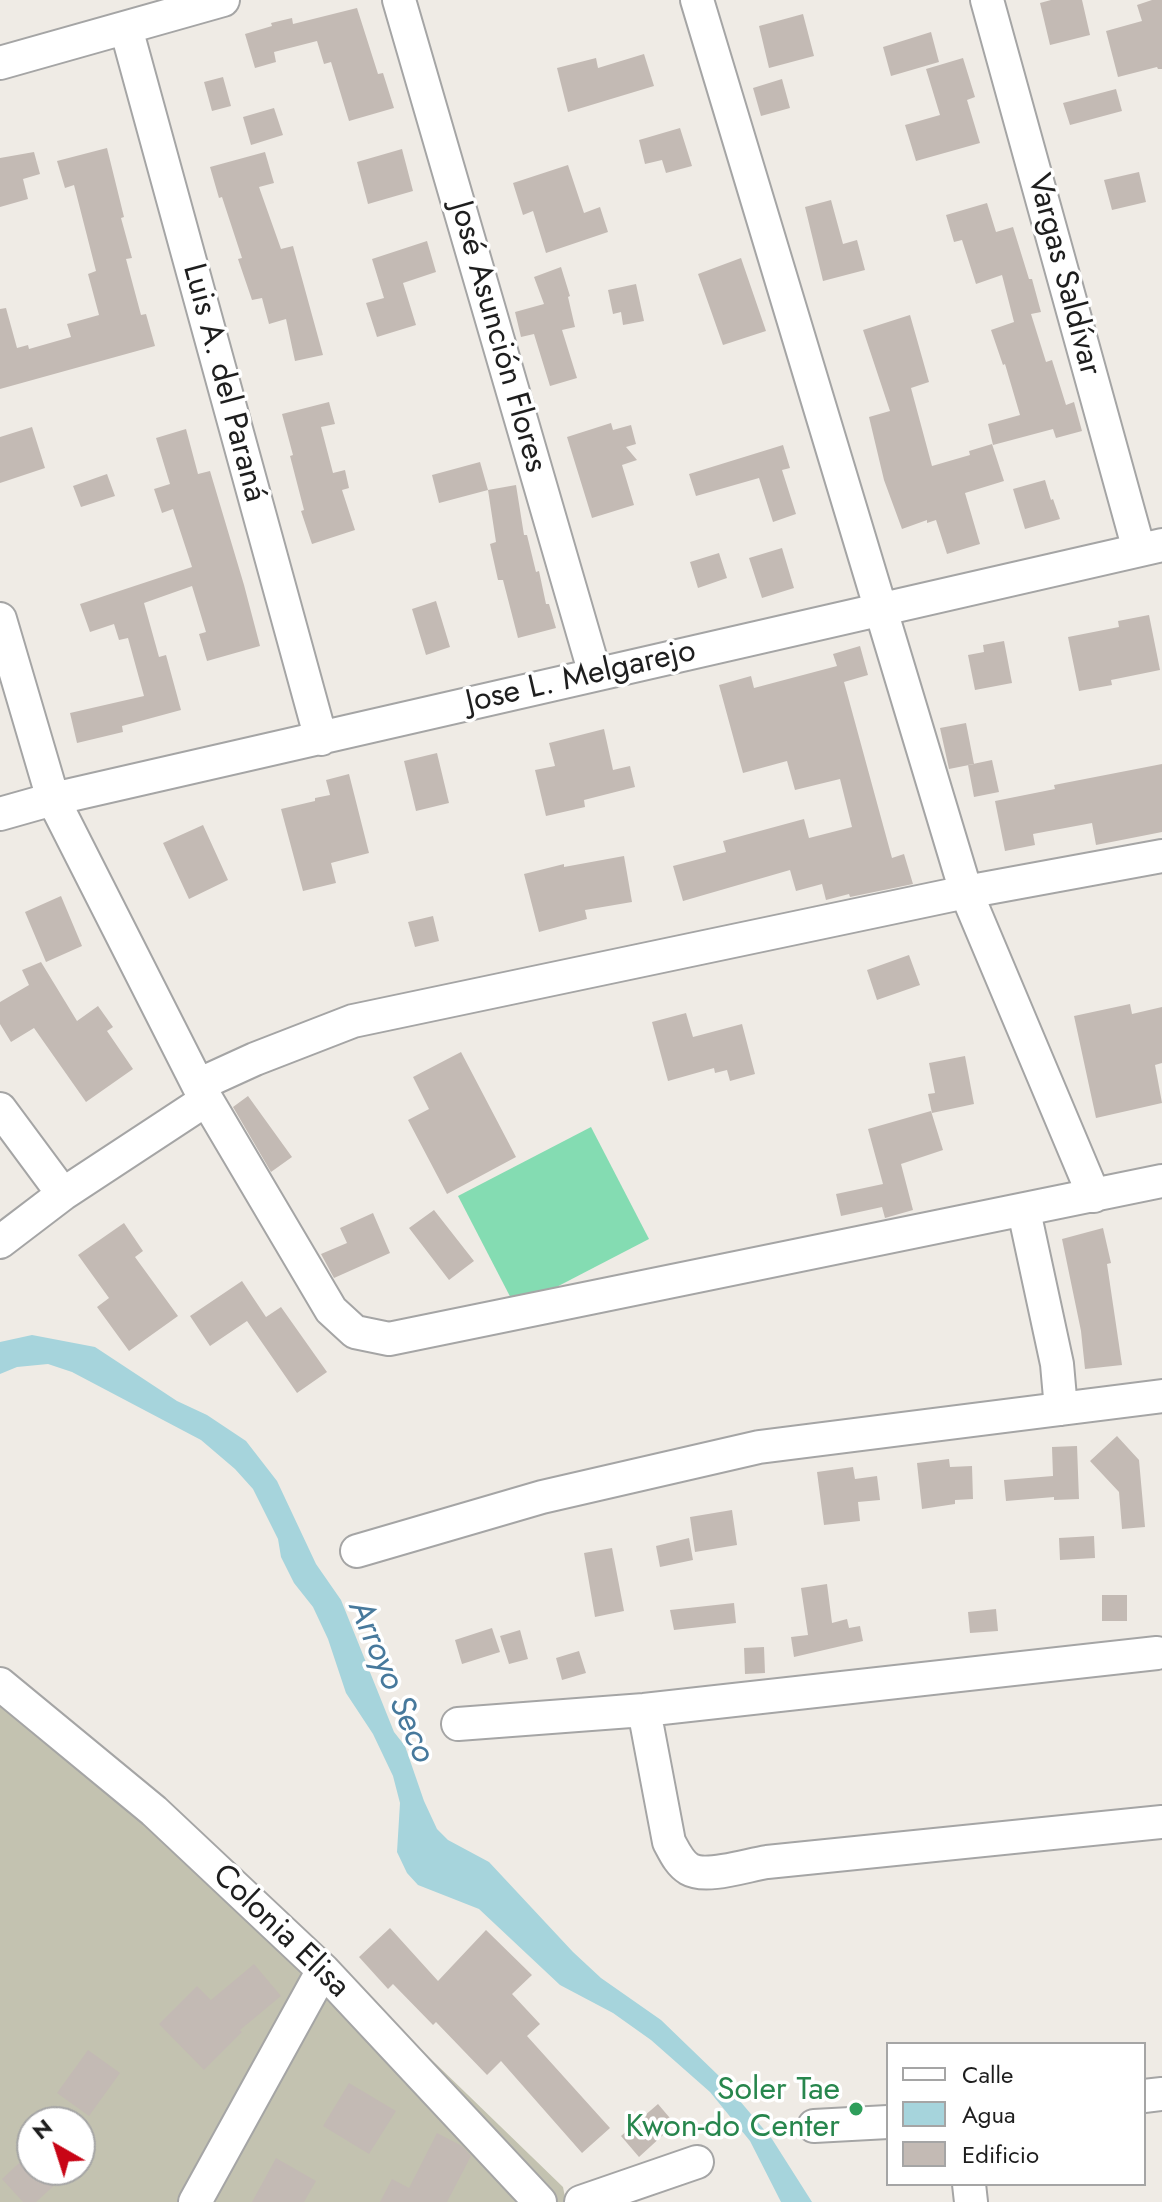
<!DOCTYPE html>
<meta charset="utf-8">
<style>
body{margin:0}
#map{position:relative;width:1162px;height:2202px;overflow:hidden;background:#efebe5;font-family:Jost,sans-serif}
canvas{display:block}
.legend{position:absolute;left:886px;top:2042px;width:260px;height:144px;box-sizing:border-box;background:#fff;border:2px solid #a5a5a5;margin:0;padding:10px 14px;list-style:none;font-size:24px;color:#1e1e1e}
.legend li{display:flex;align-items:center;gap:16px;height:40px}
.legend b{width:40px;border:2px solid #a5a5a5}
.north{position:absolute;left:16px;top:2106px;width:80px;height:80px;box-sizing:border-box;background:#fff;border:2px solid #a5a5a5;border-radius:50%;rotate:321deg;font-size:22px;font-weight:700;line-height:32px;text-align:center;color:#1e1e1e}
.north::after{content:'';display:block;margin:auto;width:28px;height:36px;background:#c80516;clip-path:polygon(50% 0,100% 100%,50% 72%,0 100%)}
</style>
<div id="map">
<canvas width="1162" height="2202"></canvas>
<ul class="legend">
<li><b style="height:10px;background:#fff"></b>Calle</li>
<li><b style="height:22px;background:#a6d4dc"></b>Agua</li>
<li><b style="height:22px;background:#c3bab4"></b>Edificio</li>
</ul>
<div class="north">N</div>
</div>
<script>
const g = document.querySelector('canvas').getContext('2d');
g.lineJoin = 'round';
function fill(path, color) { g.fillStyle = color; g.fill(path, 'evenodd'); }
function trace(path, color, width, dash) { g.strokeStyle = color; g.lineWidth = width; g.lineCap = dash ? 'butt' : 'round'; g.setLineDash(dash || []); g.stroke(path); }
function write(font, color, halo, rows, align = 'center') {
  g.font = font + ' Jost,sans-serif'; g.lineWidth = 7; g.setLineDash([]); g.textBaseline = 'middle'; g.strokeStyle = halo; g.fillStyle = color; for (const [text, x, y, turn = 0] of rows) {
    g.save(); g.translate(x, y); g.rotate((+turn || 0) * Math.PI / 180); g.textAlign = isNaN(turn) ? turn : align; if (halo) g.strokeText(text, 0, 0); g.fillText(text, 0, 0); g.restore();
  }
}
fill(new Path2D(`
 M0,1676L340,1971L563,2187L566,2202H0ZM32,2122H80V2170H32Z`), '#c3c2b0');
fill(new Path2D(`
 M591,1127L649,1239L516,1308L458,1196Z`), '#84dcb2');
fill(new Path2D(`
 M32,1335L95,1347L177,1401L207,1415L246,1441L277,1481L316,1564L341,1600L394,1732L405,1746L424,1801L437,1829L448,1840L489,1862L573,1952L601,1978L661,2020L718,2075L772,2139L812,2202H781L750,2141L710,2092L651,2040L613,2013L560,1985L479,1909L418,1885L407,1873L397,1852L400,1803L393,1776L373,1734L346,1693L328,1639L313,1607L294,1583L281,1557L278,1539L253,1489L235,1469L201,1440L72,1372L48,1364L17,1367L0,1374V1342Z`), '#a6d4dc');
fill(new Path2D(`
 M1051,0H1082L1090,35L1050,45L1040,3Z
 M1152,0H1162V69H1158L1157,67L1118,77L1106,31L1142,21L1137,5Z
 M357,8L378,74L383,73L394,108L349,121L331,62L324,64L317,41L274,52L276,62L255,68L245,34L272,26L271,23L292,18L293,24Z
 M803,14L814,56L769,68L759,26Z
 M931,32L939,62L891,76L883,47Z
 M644,54L654,86L568,112L557,68L596,58L598,68Z
 M963,58L975,97L967,100L980,143L916,161L905,125L940,115L926,69Z
 M223,77L231,106L212,111L204,82Z
 M782,79L790,108L761,116L753,88Z
 M1116,89L1122,111L1070,125L1063,103Z
 M274,108L283,135L251,145L243,117Z
 M680,128L692,166L666,173L662,160L645,164L639,140Z
 M107,148L124,217L121,218L132,258L126,259L141,315L146,314L155,346L0,389V309L6,308L17,348L28,345L29,349L71,337L67,324L99,315L88,274L96,271L74,185L65,188L57,161Z
 M402,149L413,191L368,204L357,162Z
 M34,152L40,174L23,179L28,199L0,207V158Z
 M265,152L274,183L259,187L281,249L293,246L323,355L295,361L286,319L269,324L262,298L252,300L238,259L242,258L222,197L219,198L210,167Z
 M568,165L584,213L600,207L608,232L546,253L533,211L523,215L513,183Z
 M1139,172L1146,202L1112,210L1104,180Z
 M831,200L843,244L857,240L865,270L823,281L805,207Z
 M987,203L996,232L1013,227L1029,279H1032L1041,312L1031,314L1046,362L1052,360L1066,405L1074,402L1082,431L1056,438L1053,429L993,445L988,424L1020,415L1005,364L1003,365L991,330L1014,322L1002,275L976,284L962,240L954,242L946,215Z
 M427,241L436,272L403,283L416,325L377,337L366,303L384,298L372,259Z
 M741,258L766,331L723,345L698,274Z
 M561,267L570,296L568,297L575,327L562,330L577,378L550,386L534,334L521,337L515,312L544,304L534,277Z
 M636,284L644,321L623,325L621,312L613,314L608,290Z
 M910,315L929,382L911,388L932,466L970,455L969,451L992,444L1004,481L965,493L980,544L947,554L936,520L927,523V520L902,529L884,480L869,417L890,411L863,330Z
 M329,402L335,424L321,427L333,473L345,470L349,488L342,490L355,530L312,544L301,511L304,510L290,456L293,455L282,414Z
 M611,423L613,430L631,425L636,444L626,447L637,460L622,465L634,505L592,518L567,437Z
 M32,427L45,468L0,483V437Z
 M186,429L198,474L210,471L244,585L260,646L207,661L199,634L206,632L192,586L144,603L159,657L166,655L181,710L122,726L123,732L77,743L70,713L144,696L128,638L119,640L114,624L90,632L80,604L192,567L173,509L162,513L154,489L170,484L156,438Z
 M783,445L790,468L782,470L796,514L773,522L759,478L696,496L689,474Z
 M480,462L488,490L439,503L432,475Z
 M107,474L115,496L81,507L73,486Z
 M1045,480L1051,500L1053,499L1060,519L1025,529L1013,489Z
 M516,485L524,535H527L536,572L539,571L546,604H549L556,628L518,638L503,580H498L490,544L496,542L488,490Z
 M782,548L794,588L762,598L749,558Z
 M719,553L727,578L698,588L690,562Z
 M436,601L450,647L426,655L412,609Z
 M1149,615L1160,670L1111,680L1112,685L1079,691L1068,637L1119,627L1118,621Z
 M1004,641L1012,683L975,690L968,655L984,652L983,645Z
 M860,646L868,675L844,682L892,858L904,854L913,884L850,897L849,894L826,900L822,884L796,891L790,870L683,901L673,866L726,852L723,841L804,819L809,838L852,827L840,779L795,790L787,761L743,773L719,685L751,676L754,688L837,666L833,654Z
 M966,723L974,764L949,769L940,728Z
 M604,729L613,770L630,766L635,787L584,800L585,807L546,816L535,770L555,766L549,743Z
 M437,753L449,803L416,811L404,761Z
 M992,760L999,792L974,797L968,765Z
 M1162,764V832L1096,845L1092,823L1033,834L1035,845L1005,851L995,801L1055,789L1054,785Z
 M349,774L369,853L331,863L336,883L303,891L281,809L315,801V798L330,795L326,780Z
 M203,825L228,880L189,899L163,843Z
 M624,856L632,902L585,910L587,919L539,932L524,874L564,864V867Z
 M61,896L82,946L46,962L25,912Z
 M433,916L439,941L415,947L408,922Z
 M909,955L920,985L877,1000L867,970Z
 M41,962L77,1021L98,1006L113,1027L107,1031L133,1069L86,1102L34,1028L11,1042L0,1024V1002L29,985L22,970Z
 M1130,1004L1132,1014L1162,1007V1063L1155,1065L1162,1103L1096,1118L1074,1016Z
 M686,1013L693,1037L742,1024L755,1074L730,1081L727,1070L715,1073L714,1068L668,1081L652,1022Z
 M461,1052L516,1157L447,1194L408,1120L429,1109L413,1077Z
 M965,1056L974,1104L932,1113L928,1094L935,1093L929,1063Z
 M248,1096L292,1157L271,1172L233,1107Z
 M931,1111L943,1150L901,1164L913,1210L885,1218L882,1207L841,1216L836,1194L883,1184L868,1129Z
 M434,1210L474,1261L449,1280L409,1228Z
 M373,1213L390,1253L334,1278L321,1254L347,1243L340,1228Z
 M124,1223L143,1251L135,1257L178,1316L129,1351L97,1307L109,1298L78,1255Z
 M1103,1228L1111,1263L1107,1264L1122,1365L1085,1369L1081,1331L1062,1239Z
 M242,1281L266,1317L281,1307L327,1372L297,1393L247,1321L210,1346L190,1316Z
 M1117,1436L1139,1460L1145,1527L1122,1529L1119,1492L1090,1461Z
 M1077,1446L1079,1499L1054,1500V1497L1006,1501L1004,1480L1053,1476L1052,1447Z
 M949,1459L950,1467L972,1466L973,1499L955,1500V1504L922,1509L917,1463Z
 M853,1467L855,1479L877,1476L880,1500L858,1502L860,1521L824,1525L817,1472Z
 M732,1510L737,1545L695,1552L690,1517Z
 M1094,1536L1095,1558L1060,1560L1059,1538Z
 M689,1538L693,1560L660,1567L656,1546Z
 M612,1548L624,1611L595,1617L584,1553Z
 M827,1584L832,1623L847,1619L849,1628L860,1626L863,1641L794,1657L791,1637L808,1635L801,1588Z
 M1102,1595H1127V1621H1102Z
 M734,1603L736,1623L674,1630L670,1610Z
 M996,1609L998,1631L970,1633L968,1612Z
 M492,1628L500,1652L462,1664L455,1640Z
 M520,1630L528,1659L509,1664L500,1636Z
 M764,1647L765,1673L745,1674L744,1648Z
 M579,1651L586,1673L562,1680L556,1658Z
 M390,1928L438,1981L486,1930L532,1975L512,1994L540,2024L527,2036L610,2128L582,2153L501,2061L487,2075L436,2022L433,2025L393,1984L388,1989L359,1957Z
 M254,1964L281,1996L240,2030L242,2032L204,2070L159,2024L197,1986L211,2000Z
 M88,2050L120,2073L89,2116L57,2093Z
 M349,2083L396,2111L369,2154L323,2126Z
 M658,2104L675,2124L639,2157L621,2136Z
 M437,2133L462,2146L471,2156L447,2202H380L392,2179L409,2188Z
 M32,2151V2170H71L36,2202H23L2,2179Z
 M276,2158L316,2181L304,2202H252Z`), '#c3bab4');
const minor = new Path2D(`
 M399,0L595,674
 M697,0L966,892L1094,1196
 M987,0L1139,550
 M126,28L321,739
 M0,63L223,0
 M0,619L53,799L198,1085L331,1310L355,1332L389,1339L1162,1181
 M0,814L53,799L1162,545
 M198,1085L255,1059L353,1021L966,892L1162,856
 M0,1109L63,1194
 M1024,1211L1057,1364L1061,1409
 M0,1242L63,1194L206,1100
 M357,1551L542,1497L759,1447L1162,1396
 M0,1684L154,1811L323,1970L540,2202
 M644,1710L669,1842C674,1851 679,1863 689,1869C706,1879 747,1865 767,1862L1162,1822
 M458,1724L644,1710L1157,1653
 M1144,2096L1162,2094
 M814,2126L888,2122
 M969,2184L971,2202
 M195,2202L323,1970
 M581,2202L697,2162`);
trace(minor, '#a5a5a5', 36);
trace(minor, '#fff', 32);
for (const [x, y, r, color] of [
 [856,2109,8,"#2e9e5b"]
]) { const dot = new Path2D(); dot.arc(x, y, r, 0, 2 * Math.PI); g.fillStyle = color; g.fill(dot); trace(dot, '#fff', 3); }
write('32px', '#1e1e1e', '#fff', [
 ["Vargas Saldívar",1063,275,75],
 ["José Asunción Flores",497,337,74],
 ["Luis A. del Paraná",223,383,75],
 ["Jose L. Melgarejo",581,678,-13],
 ["Colonia Elisa",280,1932,44]
]);
write('32px', '#27864d', '#fff', [
 ["Soler Tae",840,2091],
 ["Kwon-do Center",840,2128]
], 'right');
write('italic 34px', '#47799c', '#fff', [
 ["Arroyo Seco",390,1682,67]
]);
</script>
